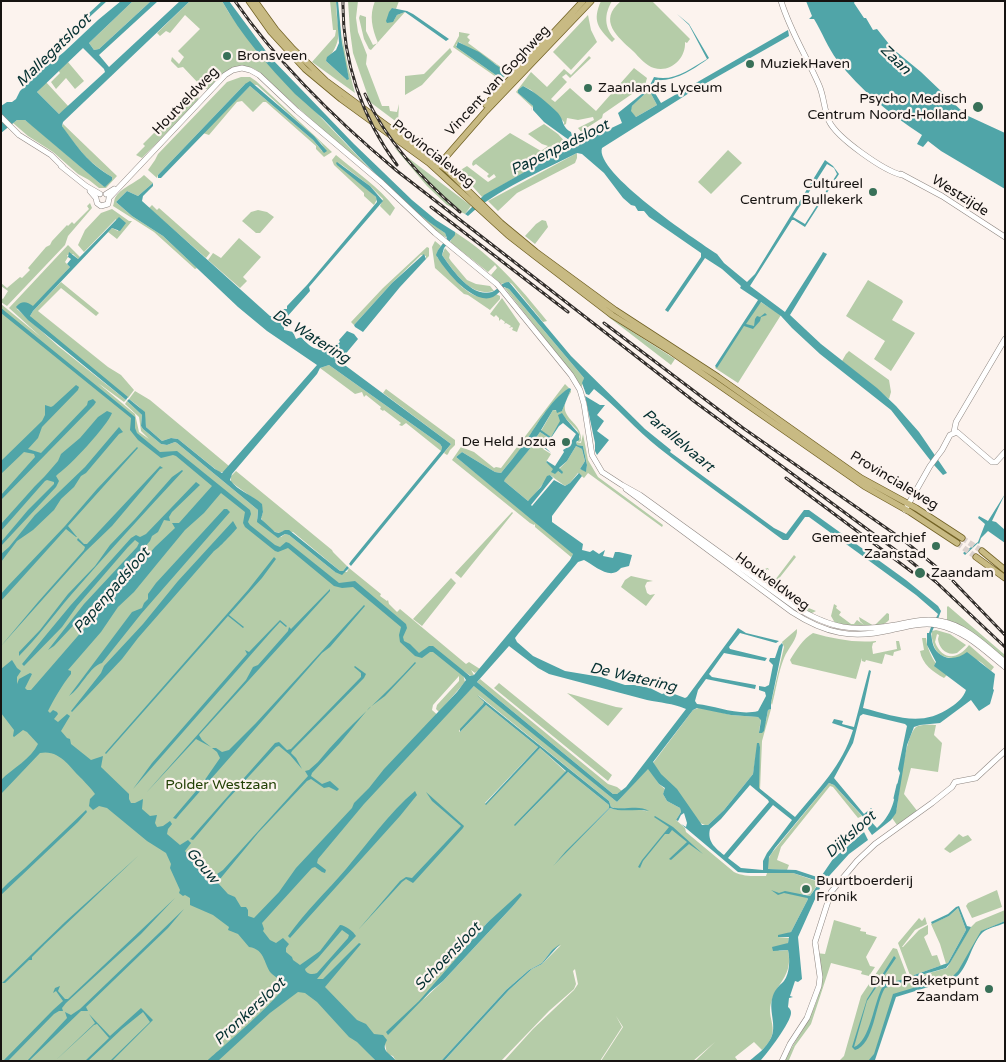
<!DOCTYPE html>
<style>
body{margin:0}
#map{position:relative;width:1006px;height:1062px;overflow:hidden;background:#fcf3ee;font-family:"Varela Round",sans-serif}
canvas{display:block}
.frame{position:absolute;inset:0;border:2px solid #161311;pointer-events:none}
</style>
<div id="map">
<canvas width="1006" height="1062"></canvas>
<div class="frame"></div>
</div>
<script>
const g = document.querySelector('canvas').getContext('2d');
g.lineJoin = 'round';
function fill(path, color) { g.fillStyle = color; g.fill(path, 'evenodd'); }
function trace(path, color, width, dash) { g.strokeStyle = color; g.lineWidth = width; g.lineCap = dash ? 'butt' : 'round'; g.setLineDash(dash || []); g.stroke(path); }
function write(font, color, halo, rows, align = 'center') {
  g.font = font + ' "Varela Round",sans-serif'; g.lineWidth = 4.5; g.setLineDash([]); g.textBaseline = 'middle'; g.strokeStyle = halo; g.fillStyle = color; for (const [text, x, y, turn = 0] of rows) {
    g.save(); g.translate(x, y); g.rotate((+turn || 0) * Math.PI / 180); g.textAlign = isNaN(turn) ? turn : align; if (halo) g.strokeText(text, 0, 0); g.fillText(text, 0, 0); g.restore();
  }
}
fill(new Path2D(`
 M133,1H151L99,49L94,50L89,43Z
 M190,1H222L229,13L255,47L297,95L311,107L370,169L423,217L445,233L447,238L438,233L256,70C236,59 223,77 208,90L200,85L183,67L178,68L171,61L172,57L179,64L184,57L178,51L200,29L185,15L170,33L166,31L160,36L157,33Z
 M330,1H336C336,29 346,38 326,61L346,79H349L343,54L342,36L347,63L355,93L312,62L335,36L336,30H333Z
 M348,1H358L356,18L358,32L367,55L366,64L382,106H389L390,111L397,112L399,104L398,123L370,102L353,53L350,31Z
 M375,1H399L396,9L392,8L394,20L397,15L405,12L371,50L369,49L364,39L359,18L360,15L366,17V31L373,45L378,43C372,28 369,16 375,1Z
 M601,1H612C604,14 604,28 615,39L612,42C598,28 592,21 601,1Z
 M621,1H652L690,39L687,43L685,42C686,58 671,73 654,68C646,66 639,57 633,51C618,37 597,21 621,1Z
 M588,15L591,30L597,42L571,70L553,52Z
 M459,32L470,34L467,37L470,40L468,43L509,73L501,80L499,79L453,47L459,36ZM459,42L497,65L500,78L456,47V45Z
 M450,48L452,52L422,85L405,95V76L424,74Z
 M589,56L591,58L570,78L566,74L562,77L567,82L551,99L555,102L570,88L596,111L634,68L647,78L645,85L603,114L602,118L585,129L582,133L578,128L594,120L593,117L578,120L567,118L566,124L564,125V122L531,90L523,86L518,93L533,106L531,111L532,107L516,92L531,72L547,87L564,69L571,75Z
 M68,62L84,81L75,89L66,78L56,89L51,82L60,73L58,70Z
 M241,77H250L256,81L332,152L324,157L316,149V146L266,102H263L253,112L242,101L237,102L209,135L203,133L250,86L313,140L322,151H326L321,143L257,85L245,84L158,175L157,178L148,170L155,160L158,154L227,82Z
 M46,82L69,107L59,114L37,92Z
 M193,90L199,94L198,101L142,158L136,155L145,146L143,144L183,104L186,105L193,98Z
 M649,90L657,105L636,117L630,111L632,106Z
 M17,120H25L33,126L103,186L112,177C89,163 81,152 65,131L62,126L63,124L117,176L106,188H99L89,180L78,174L53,152L28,136L13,123Z
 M544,124L558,134L569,146L482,197L459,171L467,166L488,182L496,177L494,174L489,178L487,176L489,174L476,164L473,166L472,164L473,161L510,133L541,151L548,146L542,144L528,134Z
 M394,147L470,205L471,206L465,214L447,205L427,186Z
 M728,150L742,163L711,194L698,182Z
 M577,153V158L575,163L517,193L498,211L488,201Z
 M336,155C356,172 379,187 395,208L390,216L380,206L383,199L370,186L338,162L376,197L377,199L374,205L364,196V193L334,165L332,160Z
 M144,175L153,183L138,196L127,191L116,202L132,216L163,236L197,268L195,269L154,232L113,206C114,203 114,201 115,198C120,188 136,183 144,175Z
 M90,203L92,208L68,236L65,245L7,306L1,302V298L3,299L8,291L1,286V283L7,288L20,277L22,278L30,270L28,268L46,247L50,245L52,241L67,225L68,226L72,222L74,224L89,209L87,206Z
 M152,205L157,210L159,208L210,253L206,258L149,208Z
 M112,209L129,221H132L117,239L108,232L112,228L118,231L116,219L84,252L78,245L85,230L101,213Z
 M258,210L267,212L274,217L260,233H256L242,221L251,212Z
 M542,220L546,221L548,227L535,244L525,236L536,224Z
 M455,232C495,258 518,285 547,321L543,322L512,284L509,282L501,284L491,275L497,268L495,265L488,272L450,242Z
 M239,238L261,257L243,277L247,281L240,288L208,260L213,253L221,258Z
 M435,241L441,246L438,250L437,257L462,287L470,293L476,296L496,294L500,296V299L490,310L468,295L464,294L435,268L432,247Z
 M68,245L80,257L78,259L73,254L67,255L68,257L65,262L70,267L33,307L17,309L58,346L126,400L124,402L98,383L135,414L139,432L149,439L141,431L139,417L125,404L127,401L142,415L141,426L143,429L161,444L167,445L175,442L177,443L258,510L257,519L281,537L285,534L289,535L335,572H347L349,568L381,594L380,596L387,601L388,600L389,604L397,612L400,609L466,664L469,662L480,669L475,673L471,670L474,675L471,676L462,670L465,682L439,712L436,709L437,705L459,681V676L433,705L432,710L442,719L475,685L617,802L648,768L650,770L659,784L665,789L663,794L667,801L680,808L681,812L676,820L685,828L686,832L734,872C744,877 755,876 766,876L767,873H793L819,882L810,896L802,894L808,899L791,932L778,937L789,938L788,943L778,951L788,950C793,975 779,980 772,1000C764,1020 784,1029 762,1050L754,1042L735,1057L738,1061H695L715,1042L693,1061H601L623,1027L616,1016L622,1027L600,1061H504L533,1029L574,990L578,984L575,969L573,971L576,984L574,989L549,1011L501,1061H444L509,990L532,969L542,964L561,945L552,950L542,963L529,970L506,990L441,1061H396L393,1056L387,1054L385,1044L365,1049L376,1061H1V304L41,337L9,308ZM478,695L609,801L611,807C624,812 637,804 648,812C637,806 622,813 610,808L553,865L609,808V805L568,772L515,826L566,772L540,748L486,804L485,803L538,747L486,705L460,732L459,731L483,704L484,702ZM518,899L513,906L443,981L423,1000L487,923Z
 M427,247L429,248V256L426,259V256L421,255L392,283L354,325L351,322L383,288Z
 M445,248L450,254L449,258L451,261L467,280L476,284L490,286L494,291C470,298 454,271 442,255Z
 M868,280L902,300L903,302L892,320L915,333L891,371L874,359L885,341L846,316Z
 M61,282L99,313L96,316L61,288L38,311L108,367L121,375L134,390L128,398L31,318L30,316L33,311Z
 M504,287L509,289L584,378L581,389L542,335Z
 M502,298L520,324L517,332L512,330L513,328L512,327L509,328L511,326L506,323L504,324L505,322L501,319L499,321V318L496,315L494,317L490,314Z
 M759,301L781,315L738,383L715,368Z
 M606,315L675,359L671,365Z
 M849,351L889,380L891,392L889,399L842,361L846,354Z
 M329,365L440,444L442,447L441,451L406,423L402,426L399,425L401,423L384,410L383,411L380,409L381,407L366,395L364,397L362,392L355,394L320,368Z
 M565,384L569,388C549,402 536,426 523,446C516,455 508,464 501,473L495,472L462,452L456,457L572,551L573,555L571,557L535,527V524L534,525L530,523L452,460L461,447L474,452L494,468L496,467L501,468Z
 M386,389L455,440V445L450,450L448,454L447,455L444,453L451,444L383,393Z
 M571,389V392C552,419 583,419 581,441L579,442L577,441L580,437L577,430L566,419L561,421L551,437L541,431L553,410L562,411Z
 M135,391L150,400L229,466L224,472H219L178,439L171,438L162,441L146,427C144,410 144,410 129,399Z
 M540,432L549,438L543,449L551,454L546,462L562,474L559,469L567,461L576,446L582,449L585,461L580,469L586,471L587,465L583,446L577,445L576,442L581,443L583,434L588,460L598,477L663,525L662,527L588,473L584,478L578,473L570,483L565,486L550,475L531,499L528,501L504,481V479L533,445V442Z
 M236,471L332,550L333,552L347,566L343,571H340L293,532L283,531L280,533C273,533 264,524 261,518L263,512L261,504L231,482V476Z
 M512,512L513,513L461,578L455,573Z
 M794,555L796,557L773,586L799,604L816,611L810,614L792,603L757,576L760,570L768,568L769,570L767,569L762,576L772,584Z
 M631,576L653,581L647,582L645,586L647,593L650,595L655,594L646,606L621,587L625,580Z
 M451,578L456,583L422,626L413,619Z
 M834,604L837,606L836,608L841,612L839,615L851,624H854L857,620L864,625L860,621L859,617L874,626L887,613L889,614V620C879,632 849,625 835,623L831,616Z
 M948,606L1005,655V660L947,621V607Z
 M797,629C798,639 788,648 784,658C778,673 776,690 772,705L771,703L784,647L782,642Z
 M936,630L950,634L966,645L957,653C947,656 939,649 938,639L939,635L937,634L935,642C942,661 958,660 969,645L994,667L991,671C987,668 983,663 979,661C963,654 941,665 934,646C932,640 931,635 932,631Z
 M813,633C834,639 855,643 876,641V642L873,643L872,647L873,654L897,649L896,641H899L901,650L894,652L893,656L885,654L882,664L866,660L865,662L862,661V658L856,679L792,664L790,660C796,650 803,639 813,633Z
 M922,638H926C927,651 936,667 947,675L944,678C933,672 922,664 920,651L924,650Z
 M480,679L608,784L617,787L622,791L617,794H613L477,682Z
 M499,683L612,775L608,781L494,688Z
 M567,693L616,707L623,708L608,726Z
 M701,707L731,715L758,717L761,719L759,732L766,721L768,710L771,709L762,741L760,790L758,788L760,747L758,743L753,774L724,810L708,825H705L700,823L660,774L653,763L693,710Z
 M936,725L934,735L942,743L938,772L911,768L904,794L918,812L897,825L892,818L897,808C899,792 905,736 916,727C921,724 931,725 936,725Z
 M829,783L834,785L862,816L858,818L833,787L830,786L781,847L777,860L789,865L787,870L768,869V860L771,854Z
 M959,834L963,837L968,835L972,840L950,853L944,849Z
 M997,890L1002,907L972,918L966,906L968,903Z
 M958,908L966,930L948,963L914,975L915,977L947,968L969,929L976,922L1005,910V921L982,931L956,976L894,996L875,1055L868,1061H839L844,1056L861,996L893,948L897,949L908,978H911L898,943L919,918L922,921L925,917L927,924L915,930L902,947H903L919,930L928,925V934L924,937L932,956L937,955L941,966L946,964L940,944L931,924L949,916Z
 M834,920L861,928L860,931L866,932V934L877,937L866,957L870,966L875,967L869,976L861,974L862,971L831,963L811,1024L795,1046L789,1060L784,1061C797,1037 815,1015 820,988C821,977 818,963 816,953L825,954Z`), '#b5cca8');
fill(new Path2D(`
 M102,1H107L46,57L44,55Z
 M121,1H133L89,43L94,50L99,49L151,1H158L99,55L109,67L180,1H190L63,122L62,126C79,149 87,162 112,177V180L105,187L103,186L25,120H17L1,133V106L7,102H12L16,99L20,91L36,75L64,52L98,20ZM83,48L104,69L105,72L59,114L37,92Z
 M222,1H229L271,58L354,144L412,200L436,220L455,232V235L444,248L442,255C452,269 471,298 492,292C499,289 501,282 509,282L571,356L645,429L671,450L670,452L774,528L786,534L804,510H809L906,580L938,606L941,611L938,619L936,618L938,614L916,595L809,517H805L788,540H783C742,509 699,480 659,448C636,430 617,407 594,389L589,395L586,394L582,383L584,378L509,289L504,287C501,290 497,295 493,297C473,306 444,269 436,255L438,250L447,238L445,233C402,205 367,165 331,127C320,115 307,105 295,94C268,66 241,35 222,1Z
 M336,1H338L342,43L349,79L347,80L326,61L327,57L336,50L339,43Z
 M806,1H855L854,3L864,18H866L873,30L877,29L893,49L921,72L966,115L1005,133V189L941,151L928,141L923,147L917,144L922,135C890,114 861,91 837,60C828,48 822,32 814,19H809L812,16Z
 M392,8L407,11L413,14L449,39L446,41L405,12L397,15L393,22L387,23L386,21L389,12Z
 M677,14L689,24L709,58C694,69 675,82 655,80L652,88L661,103L788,30L789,36L694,90L602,148C594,172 696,240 717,254L724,263L747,282L755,274L825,160L833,166L839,174L805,227L794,220H792L750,286L785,312L822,254L823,252L827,254L790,315L821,344L877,388L896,406L919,432L947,473L943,475L934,465L891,410L820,354L792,328L781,316L761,302L746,324L754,326L755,319L757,316L760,317L765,313L767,315L761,317L760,321L753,329L744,326L717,368L715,366L758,300L740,288L741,286L722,269L705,258L668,312L665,310L701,257V253L649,217L644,211H638L635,206L631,205L623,198L604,173L582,154L577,153C540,172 498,189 468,216L465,214L484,195L572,145L569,140L544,122L533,110V106L518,93V90L523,86C535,92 548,103 558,113C564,120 562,128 571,132L572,136L584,141L622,123L618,113L648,89L654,77C674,82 690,69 707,59L689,25ZM649,90L657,105L636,117L631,111L632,106ZM827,164L834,168L837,174L805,224L793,217Z
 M458,42L479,52L507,73L502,78H500L456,47Z
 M250,81L314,136L327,151L324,153L313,140L250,86L161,178H158V175L245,84Z
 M337,162L370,186L383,201L309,287L310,291L286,318H284V330L293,332L296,339L301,337C312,350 324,356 340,342L339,340L347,331L354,334L358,339L343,357L345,359L342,363L451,444L351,566L349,564L351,561L441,451L442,447L440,444L329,365L320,368L317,374L232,474L230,480C238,491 252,495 262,504L263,512L261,519L275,532L279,533L285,530H289L340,571H343L347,566L349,568L342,575L335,572L289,535L285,534L278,538L257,522L258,510L177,443L175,442L167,445L161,444L143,429L141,426L142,415L127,401L129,399L145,412L146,427L162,441L171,438L178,439L215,469L222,473L317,365L267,331L238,307L163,236L132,216L116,202L127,191L138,196L153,183V186L143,196L142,201L270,316L276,317L284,309H287V306L307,285L377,202L376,197L337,165L336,163Z
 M119,217L126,223L120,231L112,228L33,311L30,316L128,397L126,400L28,320L16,307C22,300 27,302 33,306L70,267L67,264L71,259L68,257L69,252L78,259Z
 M424,254L426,259L400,287L363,332L355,327L354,325L392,283Z
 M1,308L135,417V428L137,433L160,452L177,451L250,510L251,514L248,522L250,525L275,545L280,547L286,542L289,543L339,583L355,581L406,624L407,628L403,637L404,641L410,644L419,653L429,646H433L470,676L474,675L570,560L573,554L456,457L462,452L495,472L501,473C508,464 516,455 523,445C536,427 549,401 569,388L571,389L562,411L557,413L556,410H553L541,430L551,437L560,421L558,415L562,413L566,419L579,434V440L576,442L577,445L583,446L587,465L586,472L580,469L585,461L582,449L576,446L567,461L559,468L563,472L562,474L558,471L555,474L551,472L553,469L546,462L547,461L555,466L564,452L563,450L568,447L569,441L571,442L576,434L563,423L559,426L545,447L551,453L543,447L549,438L540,432L533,442V445L505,479L504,481L528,501L541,487L547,476L550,475L553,478L531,505L532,506L554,480L565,486L570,483L579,473L582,476L552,516V522L583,544L582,550L590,552L593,550L599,554L605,550L603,556L613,558L615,552H619L632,555L629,566L621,568C611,581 595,566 584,560L578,562L518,634L515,638L517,642L533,656L565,671L601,677L625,685H634L650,688L662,694L669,692L685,698L687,697L738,628L746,633L779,641L776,643L740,633L729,647L730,649L767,658L765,661L724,653L709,674L712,677L756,685L755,689L706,679L698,690L695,701L697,704C716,706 739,716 758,711L766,696L765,692L759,690V686L765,687L769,685L773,665L769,661L770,658H775L779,646L782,643L783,645L771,703V709L768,710L764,731L762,733H759L761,720L758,717L731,715L697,708L693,710L653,762L661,774L677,789L702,825H708L724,810L753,774L757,743H759L760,747L759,788L795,817C819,788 842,766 853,730L832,723L834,719L843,721L842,724L854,727L869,670L871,671L863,708C896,716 921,728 951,707C957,703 964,697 966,690L934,666L936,662L927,645V633H929L931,627L937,620L931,634C932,638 932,644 935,649C943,661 957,660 967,652L995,674L993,689L994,690L990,704L979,711L971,700L940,723L920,725L914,727L907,745L896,813L891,820L872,835L868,829L869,825L866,820L834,785L829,783L775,848L769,857L768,869L796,870L820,878L833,859L864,832L868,840L849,854L821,885L819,884L818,881L793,873H748L738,872L681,824L686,827L687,823L684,813L681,815L678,821L676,820L681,812L680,808L667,801L663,794L665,788L659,784L648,769L617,802L474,686L364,804L318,859L317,863L326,870L325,873L322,872L315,867L312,868L262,923L264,929L263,931L270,940L276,943L283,938L289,944L286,948V952L292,957L293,960L300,965L320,951L340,925C345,925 354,932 356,936L331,962L317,979H323L359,943L361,944L325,987L357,1020L366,1024L374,1034L383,1035L387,1040C380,1052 391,1053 396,1061H376L357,1042L349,1037L317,1002L305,993L298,992L270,1013L218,1061H207C220,1049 284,995 285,984C281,981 276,977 272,974C264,967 266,949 249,947L238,934L228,930L229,927L213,915L190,905V898L185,895L183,896L179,893L180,890L170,868L171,864L166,853L147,841L107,808L99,806L93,810L89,806L90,799L95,794C91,788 87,785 82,779C70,768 60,749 40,753L1,794V780C13,768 31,759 38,744L27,732L23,730L14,737L13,736L14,730L1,713V669L12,660L17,668L21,671L17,677V684L19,679L30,673L32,674L25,688L27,690H31L155,547L175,528L172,523H179L212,486L176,456L173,455L161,458L138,440L130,430L131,418L1,313ZM221,493L245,512L243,523L245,527L275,551L278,552L288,548L334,586L342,588L353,587L401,627L399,635L400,642L415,656L422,658L430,652H433L464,677L466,680L457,692L384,769L369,788L354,803L352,808L296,868L279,892L254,918L248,916V910L246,907H241L235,897L228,894L218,883L219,879L216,877H209L194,863L185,851L191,843L188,840L180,845L167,834L168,829L172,824L170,821L163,826L157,827L155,823L157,815L150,816L142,809L143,799L135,803H131L129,799V794L101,767L103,756L91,760L71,744L70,739L67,738L61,731L70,716L67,714L58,722L54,719L58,714L57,712L53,710L50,713L48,711C54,699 62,685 71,674V671L68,670L101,632L118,607L134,592L166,553L185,530L204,513ZM509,646L538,668L549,674L647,700C661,703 672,703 686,709L626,787L617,794H613L477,682ZM863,714L905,724L907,726L898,769L900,773C894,795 896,811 877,828L867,817L874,811L871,808L864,814L834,778L853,743L860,716ZM750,785L768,800L769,802L724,855C715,848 707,841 710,829L721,819ZM773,805L792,820L767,853L763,861V870L741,868L728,858ZM342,930L349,935L348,938L317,973C312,975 306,974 305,969L318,958Z
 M76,385L79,387L78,390L42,427L38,438L28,449L41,453L87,405L88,401L93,399L96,402L94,405L1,500V495L35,457L34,454L24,452L1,474V461L42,421L45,415V405L51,407L53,406Z
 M585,396L600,405H605L597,415L604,421L597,431L609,440L597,455L595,451V443Z
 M107,411L112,413C108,425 69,467 58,474L56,476L59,481L56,487L1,546V542L28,510L54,484V482L47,480L45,481L1,531V524L35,486L45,476L58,461L61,454L80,438L98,417Z
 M119,427L123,432L119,434L86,473L81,476L74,487L61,499L54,510L33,530L17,541L1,562V554L9,547L35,515L85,467Z
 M137,447L138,448L68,526L77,537H76L66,529L1,601V594L7,587L65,526L97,489Z
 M160,466L163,468L160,469L112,526L85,552L1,646L38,602L84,550L85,547L77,540L78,538L84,544H87Z
 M182,470L183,471C145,512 107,553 71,595C53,616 38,637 19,656V652L40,630L68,594L95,566L110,545L135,519L172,477Z
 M196,482L200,485L172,512L169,517L170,521L164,520L158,532L152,536L150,541L115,581L54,646L48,650L84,604L137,547L139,543L135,540L128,547L77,606L62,627L24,666L22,664L70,606L131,538L136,535L140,537L146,534Z
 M1005,494L992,521L996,522L1005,530V543L988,531L981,538L979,544L978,543L965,555L963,553L978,542L985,524L978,518L979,516L988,521Z
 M224,509H227L230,512L141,614L102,663C90,666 81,688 69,696L132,612L142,608L144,603L148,599V594L156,583Z
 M233,521L237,528C234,532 218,549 214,551L138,638L122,659L72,712L71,711L101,673L104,666L143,624L178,581Z
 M274,557L276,559L262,578L229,615L244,627L243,628L228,616L106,754L105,753L248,590Z
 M330,589V591L199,735L202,740L211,747L196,739L146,793L246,680L253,667L258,665L288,631L289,627L291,629Z
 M364,605L365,606L330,647L322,653L180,814L176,819L173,818L202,784L220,758L217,752L212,748H216L222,752L229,750L256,723Z
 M280,620L287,626L286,627L280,622L270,633L133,789L152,763L247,654L245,650L249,652Z
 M415,662L416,663L385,696L369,708L340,743L312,773L311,776L322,784L330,781L339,789L337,791L329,787L324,788L311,779L307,781L258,833L220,879L217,874L223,870L308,776L305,771L309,770L318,762C347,726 384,697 415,662Z
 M355,666L366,674L364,678L292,751L291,753L296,758L302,769L290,755L279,746L276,747L227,800L194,839L193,840L190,839L275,743L279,742L287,750L291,749L361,677V673L354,667Z
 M477,695L609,801L611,807C623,811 639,804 649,811C637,808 623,813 610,808L553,866L566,851L609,808V805L568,772L515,826L514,825L566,771L540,748L486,805L485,804L538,747L486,705L460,732V729L483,704L484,702Z
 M415,791L417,795L400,816L290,938L288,936C305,912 327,891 346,869C368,843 389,813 415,791Z
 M426,792L464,826L463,828L415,881L413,883L406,879L402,882L358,930L400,881L406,877L412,878L461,826L432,801Z
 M86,810L87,812L78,822L1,895L2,889L8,883L25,868Z
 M655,816L673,827L703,854L689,844L671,860L669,859L687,842L672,830L669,834H665L643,861L640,868L638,867L642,860L669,827L654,817Z
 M138,856L45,944L32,957V960H29L5,983H2L65,922Z
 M817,886L820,888L798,937L802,979L798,982L795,981L790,996L793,997L789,998L788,1007C790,1009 791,1010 791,1013C791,1022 767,1054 760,1061H749C758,1054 766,1048 771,1038C777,1026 769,1012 772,999C774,990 778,987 784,981C790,973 790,959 788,950L773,951L772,947L788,943L789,937H778V935L791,932L808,899L807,898L784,893L778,895L771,890L779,893L785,891L810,896Z
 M520,893L522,895L513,906L443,981L430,992L388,1035L386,1032L419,1001L487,923Z
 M175,898L141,934L66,1003L62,1008L63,1011H59L54,1014L8,1061H3L53,1010L63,1001L56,991L53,993L55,988L60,986L58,991L65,999H68Z
 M959,906L967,926L971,927L950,963L946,968L914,977V975L948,963L966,930L958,908L949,916L932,924L931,922L948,914L956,907Z
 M184,909L168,928L87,1006L86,1007L88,1011H81L29,1061H27L67,1018L65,1012L71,1015L80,1009Z
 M1005,921V923C998,926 987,928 982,933C970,946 969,968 954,979L896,997L875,1060L868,1061L874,1054L893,994L953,976L958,971L981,931Z
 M560,944L542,964L532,969L509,990L444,1061H441L506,990L529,970L542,963L552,950Z
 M894,956L896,958L867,1001L854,1047C870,1042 874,1001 883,986L885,984L904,979L906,981L885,988C875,1004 874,1045 855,1050L852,1047L867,999Z
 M141,1008L153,1020L112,1061H110L150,1022L143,1012L122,1029L88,1061H85L109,1038L97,1024L94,1025L55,1061L95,1023L89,1014L110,1036Z`), '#50a5a8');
trace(new Path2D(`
 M895,798L898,785`), '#50a5a8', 3);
trace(new Path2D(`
 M962,538L982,551
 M957,543L976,557`), '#dad1cd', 5.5, [5.5, 3]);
const secondary = new Path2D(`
 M781,1C791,33 806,55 819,85C824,96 824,110 829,121C837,138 884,171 902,175
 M1,117L19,135L51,155L63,167
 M61,166L86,186L100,194
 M901,174L942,196L1005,237
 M90,191L96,198L97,203L101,206L108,204L109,198
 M106,194L114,189
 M109,198L225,75L233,70L242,68L250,70L259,75L297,111L382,183L435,233L497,284L571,375L580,390L584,404L592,455L602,472L622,485L640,495L795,607C832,629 853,632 895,625C910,622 925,618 940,621C965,625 986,646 1005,662
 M954,432L956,422L1005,339
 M957,432L992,462H996L1005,452
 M626,489L792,612C826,634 852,639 891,630C905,627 922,622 937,625C964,630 984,650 1005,667
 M905,510L930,466L942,450L950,435L957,432
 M782,1061L790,1044L807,1018L819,986L820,977L815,942L831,892L857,861L875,844L932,803L952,787L955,782L976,778L1005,751`);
const primary = new Path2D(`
 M249,1L271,32L305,69L341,99L429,163L508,235L535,256L612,315L670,351L864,486L910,512L957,543
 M255,1L276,30L293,49L326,81L447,170L501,223L536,252L615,310L718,377L861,478L916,508L962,538
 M486,105L583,1
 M438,166L486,111L591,1
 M982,551L1005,570
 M976,557L1005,578`);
trace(secondary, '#8e8681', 6);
trace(primary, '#726225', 7);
trace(secondary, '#fff', 5);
trace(primary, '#c8ba83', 5.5);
const rail = new Path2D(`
 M235,1C280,66 337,121 397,171L695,402L909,560L936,582L1005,647
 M343,1C342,60 362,118 397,165
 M365,94C386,141 421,178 460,212
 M431,207L568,312
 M604,323L743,428L902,539L950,578
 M786,478L912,572
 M953,581L1005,635`);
trace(rail, '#322e2b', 3);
trace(rail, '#fcf3ee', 1, [4]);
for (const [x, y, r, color] of [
 [227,56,5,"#387058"],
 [750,64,5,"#387058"],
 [588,88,5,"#387058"],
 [978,107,6,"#387058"],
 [873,192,5,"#387058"],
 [566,442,5,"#387058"],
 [936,546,5,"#387058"],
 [920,573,6,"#387058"],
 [806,889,5,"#387058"],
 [989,989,5,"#387058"]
]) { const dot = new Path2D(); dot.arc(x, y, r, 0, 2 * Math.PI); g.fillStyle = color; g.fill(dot); trace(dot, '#fcf3ee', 2); }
write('14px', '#161311', '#fcf3ee', [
 ["Bronsveen",237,56],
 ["MuziekHaven",760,64],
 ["Zaanlands Lyceum",598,88],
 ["Psycho Medisch",967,99,"right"],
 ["Centrum Noord-Holland",967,115,"right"],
 ["Cultureel",863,184,"right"],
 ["Centrum Bullekerk",863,200,"right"],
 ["De Held Jozua",556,442,"right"],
 ["Gemeentearchief",926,538,"right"],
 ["Zaanstad",926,554,"right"],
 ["Zaandam",931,573],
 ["Buurtboerderij",816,881],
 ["Fronik",816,897],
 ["DHL Pakketpunt",979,981,"right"],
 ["Zaandam",979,997,"right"]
], 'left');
write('14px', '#161311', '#fcf3ee', [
 ["Vincent van Goghweg",498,81,-47],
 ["Houtveldweg",186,101,-46],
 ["Provincialeweg",433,154,38],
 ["Westzijde",960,196,32],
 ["Provincialeweg",894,481,31],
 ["Houtveldweg",772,582,36]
]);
write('14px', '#224005', '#fcf3ee', [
 ["Polder Westzaan",221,785]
]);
write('italic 15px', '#043031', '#fcf3ee', [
 ["Mallegatsloot",54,51,-44],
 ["Zaan",895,60,44],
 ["Papenpadsloot",560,148,-26],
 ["De Watering",311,337,32],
 ["Parallelvaart",678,441,40],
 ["Papenpadsloot",112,591,-49],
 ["De Watering",633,678,13],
 ["Dijksloot",851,835,-42],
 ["Gouw",202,866,50],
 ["Schoensloot",448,957,-46],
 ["Pronkersloot",250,1012,-43]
]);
</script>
